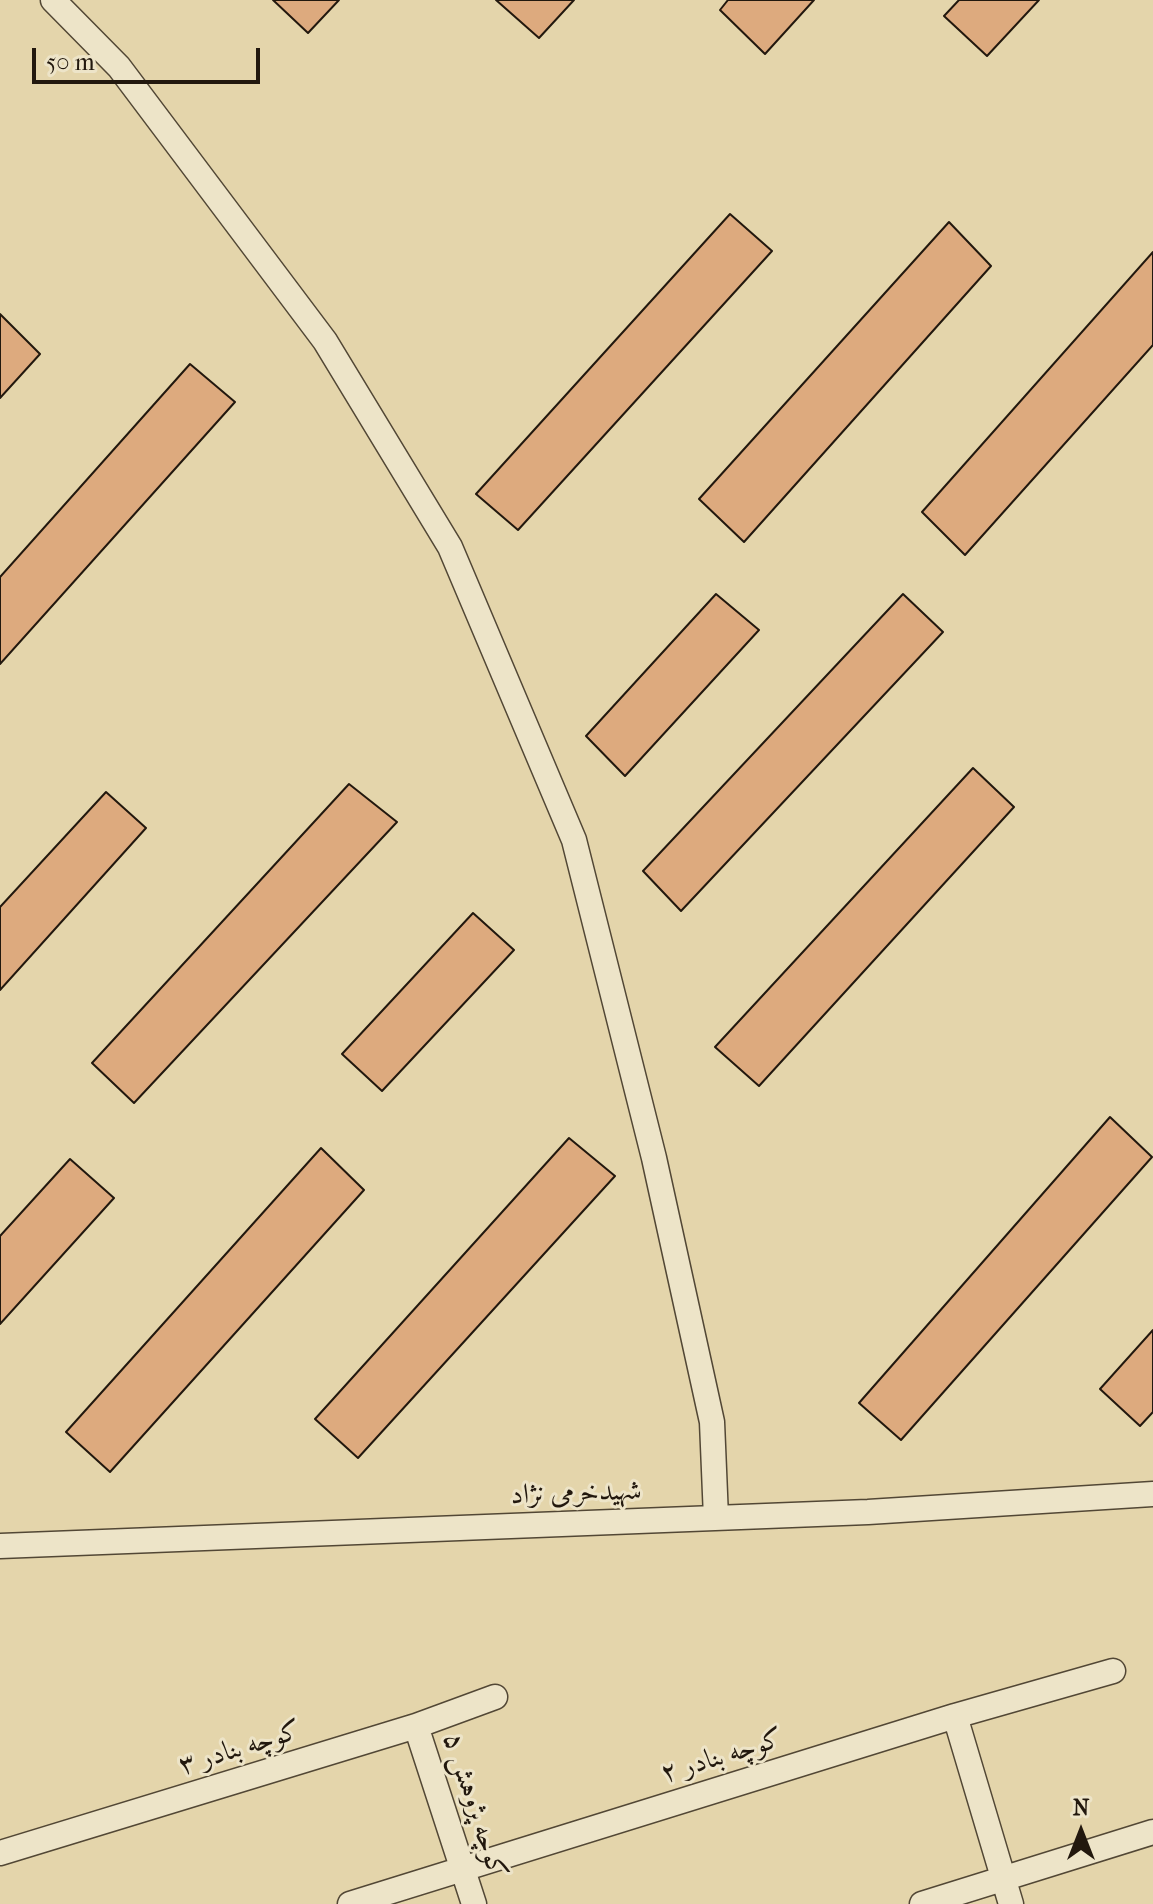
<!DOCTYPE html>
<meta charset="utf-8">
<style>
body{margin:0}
#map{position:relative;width:1153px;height:1904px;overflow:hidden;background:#e4d5ab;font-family:"IM FELL French Canon",serif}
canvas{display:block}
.north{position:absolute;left:1041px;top:1792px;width:80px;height:80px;-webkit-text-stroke:6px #ede4c8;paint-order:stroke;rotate:0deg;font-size:22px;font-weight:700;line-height:32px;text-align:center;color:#22180e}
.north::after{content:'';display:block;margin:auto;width:28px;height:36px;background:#22180e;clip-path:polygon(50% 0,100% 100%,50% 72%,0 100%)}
.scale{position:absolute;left:32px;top:48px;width:228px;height:36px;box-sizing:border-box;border:4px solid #22180e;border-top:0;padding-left:10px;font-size:24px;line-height:28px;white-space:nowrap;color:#22180e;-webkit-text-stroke:6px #ede4c8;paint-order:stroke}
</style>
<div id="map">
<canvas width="1153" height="1904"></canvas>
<div class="north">N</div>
<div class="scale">50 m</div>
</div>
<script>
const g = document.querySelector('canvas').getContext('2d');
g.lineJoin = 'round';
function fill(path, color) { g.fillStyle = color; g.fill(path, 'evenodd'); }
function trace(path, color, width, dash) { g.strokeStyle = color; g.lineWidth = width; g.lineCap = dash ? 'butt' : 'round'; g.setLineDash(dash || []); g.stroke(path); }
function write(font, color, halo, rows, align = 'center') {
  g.font = font + ' "IM FELL French Canon",Amiri,serif'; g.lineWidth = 6; g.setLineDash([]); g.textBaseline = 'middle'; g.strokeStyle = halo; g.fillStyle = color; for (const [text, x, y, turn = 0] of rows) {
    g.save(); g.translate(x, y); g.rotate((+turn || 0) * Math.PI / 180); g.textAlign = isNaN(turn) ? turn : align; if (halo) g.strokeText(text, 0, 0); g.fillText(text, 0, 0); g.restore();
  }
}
const building = new Path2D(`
 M273,0H339L308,33Z
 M496,0H574L539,38Z
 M728,0H814L765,54L720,10Z
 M959,0H1039L987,56L944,16Z
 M730,214L772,251L518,530L476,494Z
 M949,222L991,266L744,542L699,499Z
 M1153,252V345L965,555L922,512Z
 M0,314L40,354L0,398Z
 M190,364L235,402L0,664V577Z
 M716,594L759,630L625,776L586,736Z
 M903,594L943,632L681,911L643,871Z
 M973,768L1014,807L759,1086L715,1047Z
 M349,784L397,822L134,1103L92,1063Z
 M106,792L146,828L0,990V907Z
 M473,913L514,950L382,1091L342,1054Z
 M1110,1117L1152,1157L901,1440L859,1403Z
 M569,1138L615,1176L358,1458L315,1419Z
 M321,1148L364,1190L110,1472L66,1432Z
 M70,1159L114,1198L0,1324V1236Z
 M1153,1330V1412L1140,1426L1100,1389Z`);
fill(building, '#ddaa7e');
trace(building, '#22180e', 2);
const street = new Path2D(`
 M53,0L119,67L325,341L450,547L574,840L654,1158L712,1422L716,1518
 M0,1546L868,1512L1153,1494
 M955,1716L1011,1904
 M416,1726L474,1904
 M0,1853L416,1726L495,1697
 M350,1904L955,1716L1113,1671
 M922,1904L1153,1832`);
trace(street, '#524735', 27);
trace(street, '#ede4c8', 24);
write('28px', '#22180e', '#ede4c8', [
 ["شهیدخرمی نژاد",576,1494,-2],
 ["کوچه بنادر ۳",240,1749,-17],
 ["کوچه بنادر ۲",722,1757,-17],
 ["کوچه پژوهش ۵",474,1806,72]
]);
</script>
